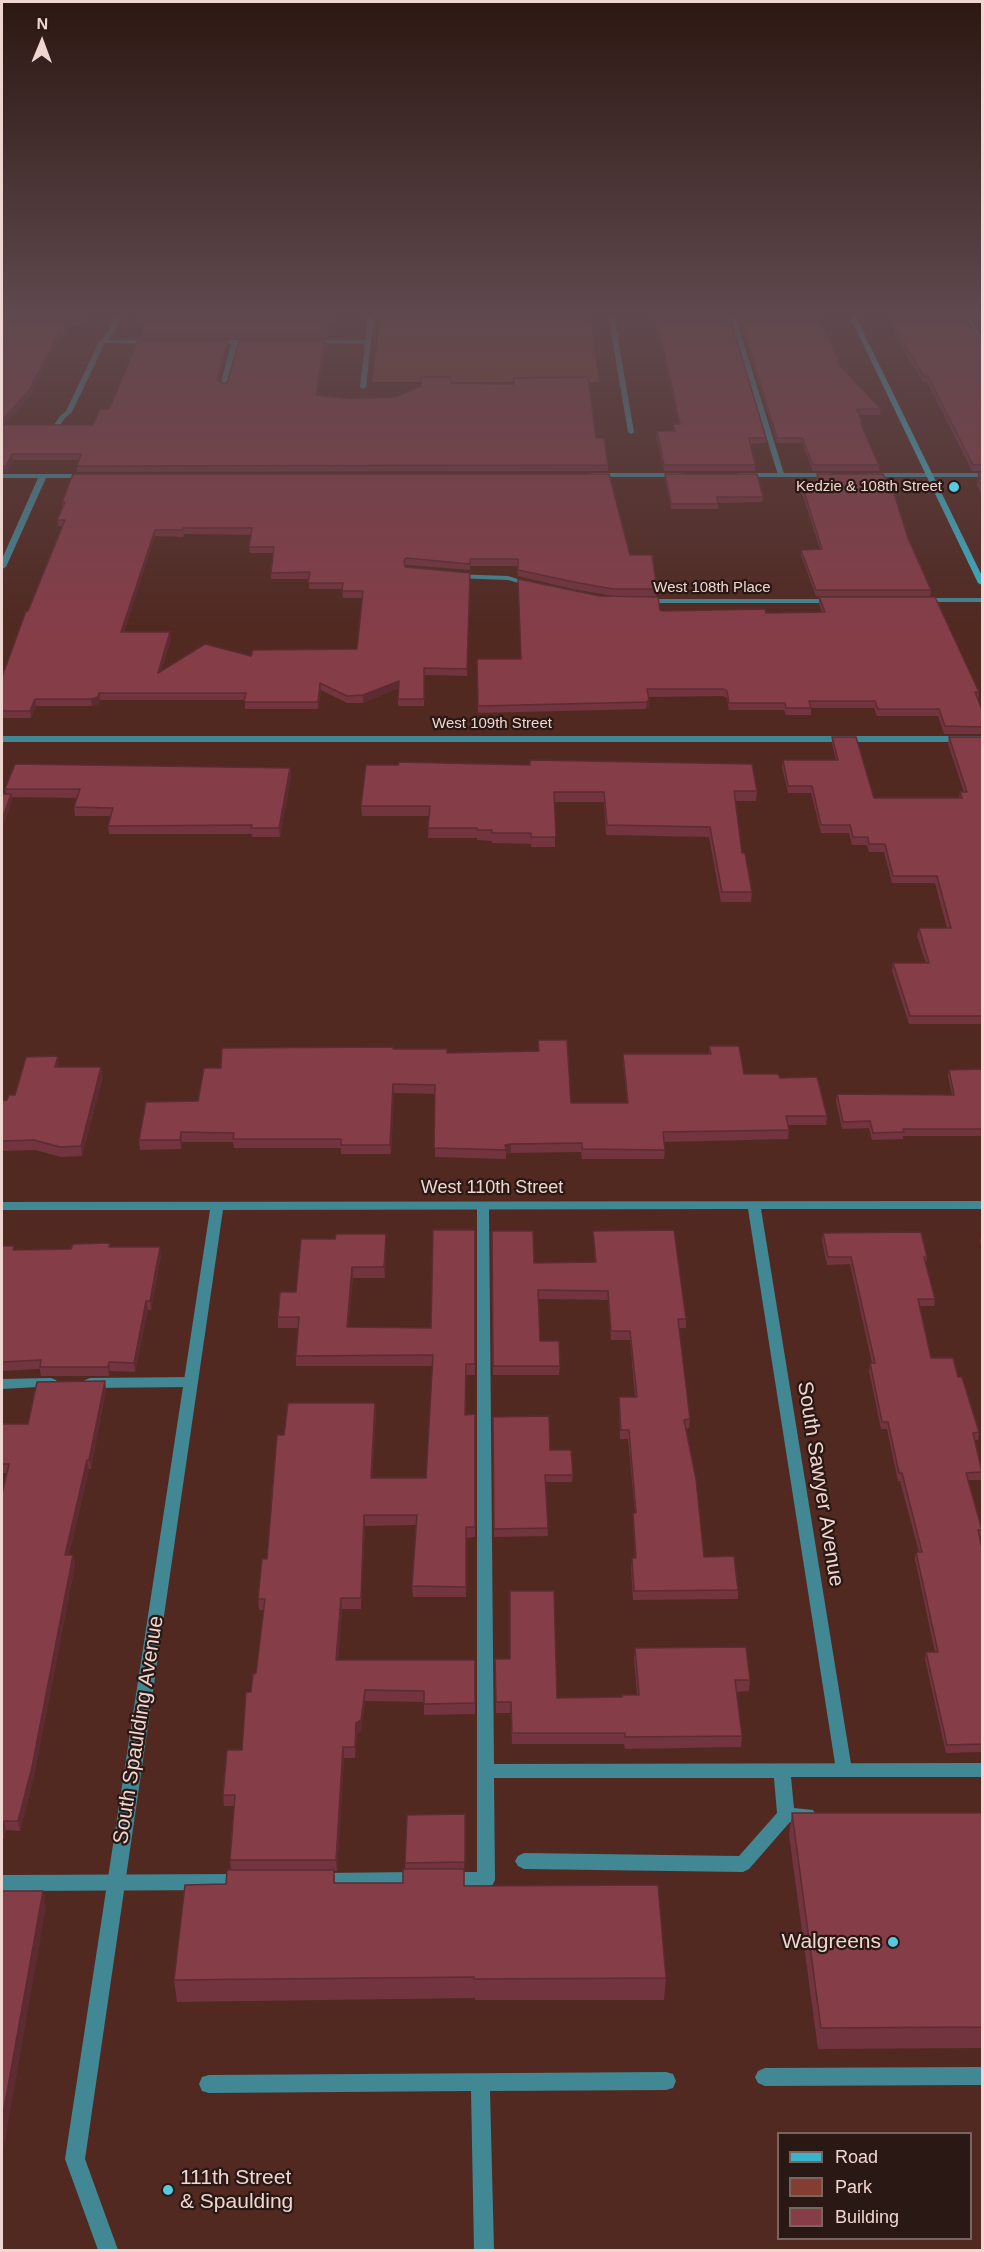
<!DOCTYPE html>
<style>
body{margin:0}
#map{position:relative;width:984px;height:2252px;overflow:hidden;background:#512921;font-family:Arial,sans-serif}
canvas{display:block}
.frame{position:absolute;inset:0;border:3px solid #f0d6d0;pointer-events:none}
.legend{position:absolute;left:777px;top:2132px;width:195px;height:108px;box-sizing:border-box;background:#2a1814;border:2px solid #79645f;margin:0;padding:8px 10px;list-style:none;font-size:18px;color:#f0d6d0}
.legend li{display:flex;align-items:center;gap:12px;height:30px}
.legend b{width:30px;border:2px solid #79645f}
.north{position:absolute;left:12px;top:12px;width:60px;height:60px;-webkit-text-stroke:4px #2a1814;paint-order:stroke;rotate:1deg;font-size:16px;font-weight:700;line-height:24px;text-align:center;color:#f0d6d0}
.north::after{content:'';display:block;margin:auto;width:21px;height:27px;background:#f0d6d0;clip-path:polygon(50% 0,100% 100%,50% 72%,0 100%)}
</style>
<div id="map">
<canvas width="984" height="2252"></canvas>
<div class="frame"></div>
<ul class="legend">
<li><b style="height:8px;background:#39b4ca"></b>Road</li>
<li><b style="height:16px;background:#833e31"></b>Park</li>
<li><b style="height:16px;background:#853d48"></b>Building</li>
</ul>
<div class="north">N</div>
</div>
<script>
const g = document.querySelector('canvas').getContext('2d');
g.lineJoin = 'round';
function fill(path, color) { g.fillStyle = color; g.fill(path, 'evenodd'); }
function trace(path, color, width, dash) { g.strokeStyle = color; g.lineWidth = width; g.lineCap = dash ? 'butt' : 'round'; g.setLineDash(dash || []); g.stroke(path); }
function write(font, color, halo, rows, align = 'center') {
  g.font = font + ' Arial,sans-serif'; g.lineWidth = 4.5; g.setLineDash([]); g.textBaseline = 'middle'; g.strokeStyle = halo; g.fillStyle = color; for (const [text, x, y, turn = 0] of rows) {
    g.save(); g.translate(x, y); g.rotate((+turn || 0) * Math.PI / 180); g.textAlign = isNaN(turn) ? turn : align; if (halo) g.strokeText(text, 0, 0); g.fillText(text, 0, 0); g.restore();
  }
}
fill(new Path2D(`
 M381,315H590L599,382H372Z`), '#833e31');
fill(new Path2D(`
 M729,315H735L785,477L778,475Z
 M962,315H968L982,338V344L980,343Z
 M102,340H152L155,342L152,344L100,343Z
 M211,340H254L257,342L254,344H238L225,387L220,386L231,344L209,343Z
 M310,340H368L371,342L368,344L308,343Z
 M483,1202L489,1206L494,1764L982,1763V1777H791L794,1808L813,1810L816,1815L813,1820L807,1822H790L749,1869L743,1872L524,1869L518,1866L515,1861L518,1856L524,1853L739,1856L777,1813L774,1778H494L495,1880L492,1886C479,1890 457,1890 444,1886L441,1880L444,1874L450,1872H477V1206Z
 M191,1377L196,1379L198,1382L196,1385L191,1387L90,1388L85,1386L83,1383L85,1380L90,1378Z
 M51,1378L56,1380L58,1383L56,1386L2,1389V1379Z
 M417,1872L423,1874L426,1880L423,1886L417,1888L321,1889L315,1887L312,1881L315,1875L321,1873Z
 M240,1874L246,1876L249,1882L246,1888L240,1890L2,1891V1875Z
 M982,2067V2085L765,2086L758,2083L755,2077L758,2071L765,2068Z
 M666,2072L673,2074L676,2081L673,2088L666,2090L490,2091L494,2250H474L471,2091L209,2093L202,2091L199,2084L202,2077L209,2075Z`), '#428794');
fill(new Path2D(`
 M116,315H122L113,334L105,343L72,412L65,418L57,429H53L52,428L60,416L66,411L99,342L107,333Z
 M368,315H374L366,387L363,389L360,387Z
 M608,315H614L634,432L631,434L628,432Z
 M591,473H681L685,475L681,477H594L590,475Z
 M738,473H831L835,475L831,477H741L737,475Z
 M867,473H982V477H867Z
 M2,474H87L91,476L87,478H46L6,567L2,569V559L38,478H2Z
 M452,574L508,576L537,585L533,587L508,580L455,578L451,576Z
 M918,598H982V602H921L917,600Z
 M639,599H834L838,601L834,603H639Z
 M2,736H982V742H2Z
 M982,1201V1209H761L852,1770L850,1775L844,1777L838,1775L836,1770L748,1209L223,1210L85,2159L118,2250H98L65,2159L210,1210H2V1202Z`), '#428794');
fill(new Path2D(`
 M849,315H855L982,576V585L978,583Z`), '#39b4ca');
fill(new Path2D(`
 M2,315H89L83,326H70L66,335H62L30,396L3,425H93L109,409L228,346L219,381L224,384L326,346L317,395L350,399L395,397L451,383L596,438L608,465V471L77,472V466L79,460H13L7,472H2Z
 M335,315L334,326H329L327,338H142L141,332L144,325H137V319Z
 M651,315H729L766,438V443L750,444L755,465V471H664L656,436L657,431H673V424H679L661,344Z
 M737,315H815L840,366L881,409L880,415H859L862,422V426L879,465V471H813L802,443H777Z
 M889,315H964L979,339H982V471H972L927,382H923L896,338Z
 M971,315H982V334Z
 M982,472V495L977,485L978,473Z
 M665,474L763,497L762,502L718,503V509H671L665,480Z
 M817,474L908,538L931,590L930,596H816L801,555V550L820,549L802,493L803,488H820L816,479Z
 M62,502L630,555L657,589L656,596H613L573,589L518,576L517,566H470V570L406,565L405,567L470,573L467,676L424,675V706H398V688L363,703H347L321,690L318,709H245V700H100L99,704L92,706H36L31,718H2V677L62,526H58L57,520L62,507ZM184,534L251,535L249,547L250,553H273L271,573V579H309V589H342L343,598H362L357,649L251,656L161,671L171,639L170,632H124L155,536L183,537Z
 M819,597L979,692L978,699L982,710V734H944L938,716H877L874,708H811V715H786L784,710H729L727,698L723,696L649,697V707L646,709L478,713L477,659H521L660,610L663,611L766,613L822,612L819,604Z
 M832,737L874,798H959L960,792H964L948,744L949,737H982V1024H909L892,971L893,963H926L917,936L919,928H947L935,883H892L884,852H869L867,845H852L849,833H821L811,793H788L782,767L783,760H836L832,744Z
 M366,765L757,791L756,801H735L742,853L752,892L751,902H721L709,837L606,835L604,802H555V847H531V844L492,843V841L477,840V838H428L429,816H362L361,806Z
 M290,768L291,776L280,837H252V834H109L108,826L110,816H75L74,807L77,798L12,797V800L3,825H2V794H6L5,789Z
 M538,1040L571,1103H627L623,1063V1054H709V1046L744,1074L780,1078L827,1116L826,1125H788L789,1130L788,1139L664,1142L665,1150L664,1159H582L581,1152L511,1153L506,1154V1159L435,1157V1094L394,1093L391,1154H341V1148H234L233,1142H182L181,1149L140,1150L139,1140L198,1101L221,1068L393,1049L447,1053L538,1051Z
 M59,1066V1067L103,1077L82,1156L61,1157L35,1150L2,1151V1101L7,1100Z
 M982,1069V1136H903V1139L872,1140L869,1128L842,1129L836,1101L837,1094L952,1095L948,1076L949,1070Z
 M475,1230V1375H466L465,1415L475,1414V1537L466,1538V1597H413L412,1586L416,1525L365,1526L361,1609H342L338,1660H475V1714L424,1715V1702L365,1701L361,1731L357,1734L355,1758H344L337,1871H334L335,1883H403L405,1869V1863L465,1814L464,1886L666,1978L664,2000H475V1998L177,2002L174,1980L226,1884L231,1870L230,1860L234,1806H224L223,1795L242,1750L251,1692L256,1673L264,1610H259L258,1599L267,1559L284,1435L376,1414L372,1478H426L433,1366H296V1356L298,1328H278V1317L296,1292L386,1245L385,1278H353L348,1327L431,1328Z
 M492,1231L534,1263H595L593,1231L686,1319V1328H679L690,1419L689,1428L686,1429L704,1557L738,1590V1599L633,1600L631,1567L632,1558H635L633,1523V1513H635L628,1439H620L619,1406V1397H635L630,1340H611L608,1300L539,1299L540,1341L560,1366L559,1375H493Z
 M823,1233L927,1257L926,1264L935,1299L934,1306H919L931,1358L958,1377L979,1432L978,1440H975L982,1471L981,1480H968L982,1530L980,1538L982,1548V1752L946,1753L925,1659L926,1652H935L915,1559L916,1552H919L900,1481H898L887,1429H881L869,1371L870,1363H872L850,1264L827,1265L822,1241Z
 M982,1234V1249L980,1241Z
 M110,1243L111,1247L161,1255L151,1310H148L135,1372L110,1371L109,1376H41L40,1369L2,1371V1246L15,1250L71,1249Z
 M105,1381L106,1390L91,1469H89L69,1555H73L75,1565L34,1776L20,1831L6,1830L4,1838H2V1494L7,1473H2V1424H28Z
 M493,1417L550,1450L573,1475L572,1482H545L548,1536L494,1537Z
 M635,1648L750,1680L749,1691L737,1692L742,1736L741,1747L625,1749L624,1744H512L511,1713H496L495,1659L557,1698L622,1697L637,1695L634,1659Z
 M792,1813H982V2048L818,2049L789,1835Z`), '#72343e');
fill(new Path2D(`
 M85,315H89L83,326V321Z
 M69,321L70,326L66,335L65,330Z
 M61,330L62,335L30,396L2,427V420Z
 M325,340L326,346L316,401V395Z
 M228,341V346L218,385L217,380Z
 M12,454L13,460L7,472H2V466Z
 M155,530V536L122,639L121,632Z
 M170,632L171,639L158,680V673Z
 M399,681V688L363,703V695Z
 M320,683L321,690L318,709V702Z
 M99,693L100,700L99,704L92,706L91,699Z
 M35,699L36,706L31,718L30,711Z
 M649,700V707L646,709V702Z
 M290,768L291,776L280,837L279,828Z
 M11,794L12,800L3,825L2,819Z
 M58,1056L59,1066L56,1077L55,1067Z
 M101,1067L103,1077L82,1156L81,1146Z
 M393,1084L394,1093L391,1154L390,1145Z
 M181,1132L182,1142L181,1149L180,1140Z
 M511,1144V1153L506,1154L505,1145Z
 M386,1234V1245L385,1278L384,1267Z
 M160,1247L161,1255L151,1310L150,1301Z
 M352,1267L353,1278L347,1338V1327Z
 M146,1301L148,1310L135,1372L134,1363Z
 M109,1362L110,1371L109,1376L108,1367Z
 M105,1381L106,1390L91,1469L89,1460Z
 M375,1403L376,1414L371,1488V1478Z
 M87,1460L89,1469L67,1565L65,1555Z
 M364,1515L365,1526L361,1609V1598Z
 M73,1555L75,1565L34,1776L20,1831L18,1821Z
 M341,1598L342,1609L337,1671L336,1660Z
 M365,1690V1701L361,1731L357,1734L355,1758V1747L356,1723Z
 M343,1747L344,1758L337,1871L336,1860Z
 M4,1821L6,1830L4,1838L2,1829Z
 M43,1891L46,1907L2,2158V2120Z`), '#5d2b32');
const building = new Path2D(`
 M2,315H85L83,321H69L65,330H61L29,390L2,420Z
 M138,315H334V320H329L327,332H141L147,319H137Z
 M653,315H729L766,438H749L755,465H664L657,431H675L673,424H680L661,339Z
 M739,315H815L831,342L840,366L881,409H857L862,422H860L879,465H813L802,438H777Z
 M891,315H964L979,339H982V465H973L928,376H924L897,333Z
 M975,315H982V328Z
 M325,340L316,395L350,399L395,397L421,386V377H451V383L514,384V378L588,377L596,438H604L608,465L77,466L81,454H12L6,466H2V425H93L100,409H109L138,341H228L217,380L224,384L228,381L239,341Z
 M982,472V487L978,479H981L978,473Z
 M73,474H609L630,555H652L657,589H613L574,582L518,570V559H470V564L406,558L404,561L405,567L470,573L467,669L424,668V699H398L399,681L363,695L347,696L320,683L318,702H244L246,693H99L98,697L91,699H35L30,711H2V677L26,611H28L65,520H57L65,502H62ZM183,528H252L249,547H274L271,573L310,572L308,583H343L342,591H363L357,649L253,650L251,656L205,644L158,673L170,632H121L155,530H182Z
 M665,474H757L763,497H717L718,504H671Z
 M817,474H883L886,481H890L908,538L931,590H816L801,550L822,549L803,488H822Z
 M518,579L600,596L658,597L660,610L663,611L765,609L766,613L825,612L819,597H935L979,692H975L982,710V727L945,726L939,709H878L875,701H809L811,708H786L785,703H729L727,691L724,689H647L649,700L646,702L478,706L477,659H521Z
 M832,737H856L874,798H962L960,792H967L949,737H982V1016H910L893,963H929L919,928H951L937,876H893L885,844H869L868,837H853L850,825H821L812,786H788L783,760H838Z
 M530,760L752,764L757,791H734L742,853H745L752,892H722L710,827L607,825L604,792H554L556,837H531V833H492V830H477V828H428L430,806H361L366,765H398L399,762L530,765Z
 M15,764L290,768L279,828H251L252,825L108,826L113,808L74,807L80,789H5Z
 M2,794H11L2,819Z
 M538,1040H567L571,1103H628L623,1054H711L709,1046H739L744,1074H778L780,1078L817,1077L827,1116H786L789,1130L663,1132L665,1150L582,1149V1143L511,1144L505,1145L506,1150L434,1148L435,1085L393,1084L390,1145H341V1139H233L234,1133L181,1132L180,1140H139L146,1102L198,1101L204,1068H221L222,1048L393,1047V1049H447V1053L539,1051Z
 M58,1056L55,1067H101L81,1146L60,1147L34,1140L2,1141V1101L7,1100L9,1095H15L26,1057Z
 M982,1069V1129H903L904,1132L873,1133L870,1121L843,1122L837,1094L954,1095L949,1070Z
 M433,1230H475V1364H466L465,1415L475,1414V1527H466V1587L412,1586L417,1515H364L361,1598H341L336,1660H475V1703L424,1704V1691L365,1690L361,1720L356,1723L355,1747H343L336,1860H230L235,1795H223L227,1750H242L246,1692H251L253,1674L256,1673L265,1599H258L262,1559H267L277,1435H284L288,1403H375L371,1478H426L433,1355L296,1356L299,1317H278L280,1292H296L301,1239H335L336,1234H386L384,1267H352L347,1327L431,1328Z
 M674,1230L686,1319H678L690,1419L684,1420L696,1479L704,1557L734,1556L738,1590L634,1591L632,1558H636L633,1513H636L629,1430H621L619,1397H637L630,1331H611L608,1291L538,1290L540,1341H559L560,1366H493L492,1231H533L534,1263L596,1262L593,1231Z
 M921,1232L927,1257H924L935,1299H918L931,1358H953L958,1377H962L979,1432L973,1433L982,1472L966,1473L982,1530H978L982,1548V1744L947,1745L926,1652H938L916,1552H922L902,1473H899L888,1422H882L870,1363H875L851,1257H828L823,1233Z
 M110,1243L109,1247H160L150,1301H146L134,1363L109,1362L108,1367H40L41,1360L2,1362V1246H14L13,1250L71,1249L73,1244Z
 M105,1381L89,1460H87L65,1555H73L32,1767L18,1821H4L2,1829V1494L9,1464H2V1424H28L37,1382Z
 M549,1416L550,1450H571L573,1475H545L548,1528L494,1529L493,1417Z
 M510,1591H554L557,1698L622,1697V1695H639L635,1648L746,1647L750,1680H735L742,1736L625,1737V1733H512L511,1702H496L495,1659H510Z
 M792,1813H982V2027L821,2028Z
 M465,1814V1862L405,1863L407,1815Z
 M403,1869H464V1886L658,1885L666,1978L474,1979V1977L174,1980L185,1885L226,1884L227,1870H334V1883H403Z
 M2,1891H43L2,2120Z`);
fill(building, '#853d48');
trace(building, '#5d2b32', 1.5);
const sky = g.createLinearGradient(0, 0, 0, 631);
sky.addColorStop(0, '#2d1712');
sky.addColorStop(0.5, '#5f494e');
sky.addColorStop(1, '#5f494e00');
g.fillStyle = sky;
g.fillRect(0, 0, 984, 631);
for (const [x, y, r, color] of [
 [954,487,6,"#55cae0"],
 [893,1942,6,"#55cae0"],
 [168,2190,6,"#55cae0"]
]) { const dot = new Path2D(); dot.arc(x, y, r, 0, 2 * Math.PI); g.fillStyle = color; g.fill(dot); trace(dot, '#2a1814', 2); }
write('15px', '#f0d6d0', '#2a1814', [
 ["Kedzie & 108th Street",942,487]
], 'right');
write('15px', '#f0d6d0', '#2a1814', [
 ["West 108th Place",712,588],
 ["West 109th Street",492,724]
]);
write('18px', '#f0d6d0', '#2a1814', [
 ["West 110th Street",492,1188]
]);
write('21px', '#f0d6d0', '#2a1814', [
 ["South Sawyer Avenue",820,1484,81],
 ["South Spaulding Avenue",139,1730,-81]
]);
write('21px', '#f0d6d0', '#2a1814', [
 ["Walgreens",881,1942],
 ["111th Street",180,2178,"left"],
 ["& Spaulding",180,2202,"left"]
], 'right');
</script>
